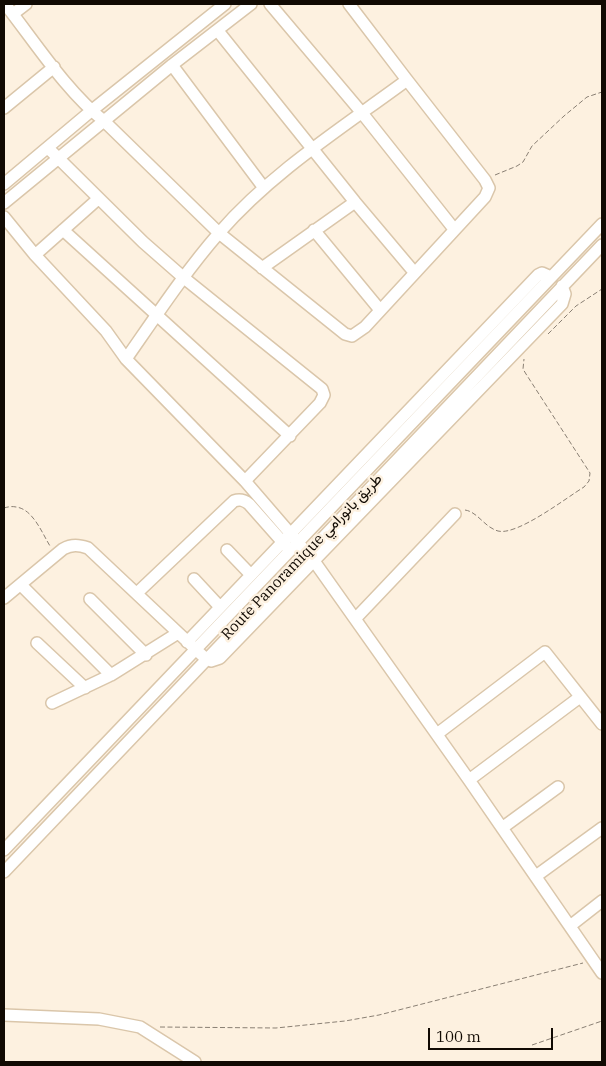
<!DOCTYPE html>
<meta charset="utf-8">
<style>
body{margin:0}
#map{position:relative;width:606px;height:1066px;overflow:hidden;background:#fdf1e0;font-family:"IBM Plex Serif",serif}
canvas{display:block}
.frame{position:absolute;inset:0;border:5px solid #110a03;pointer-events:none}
.scale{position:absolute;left:428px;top:1028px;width:125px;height:22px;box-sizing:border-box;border:2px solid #110a03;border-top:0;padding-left:6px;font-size:15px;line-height:18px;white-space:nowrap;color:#110a03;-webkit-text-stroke:4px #fdf1e0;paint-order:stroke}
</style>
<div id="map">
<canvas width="606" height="1066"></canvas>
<div class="frame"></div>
<div class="scale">100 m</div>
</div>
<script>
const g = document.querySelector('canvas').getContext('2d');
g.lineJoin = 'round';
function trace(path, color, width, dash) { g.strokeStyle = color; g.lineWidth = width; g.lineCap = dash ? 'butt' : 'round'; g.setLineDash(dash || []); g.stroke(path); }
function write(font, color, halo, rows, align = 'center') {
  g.font = font + ' "IBM Plex Serif",Vazirmatn,serif'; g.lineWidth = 5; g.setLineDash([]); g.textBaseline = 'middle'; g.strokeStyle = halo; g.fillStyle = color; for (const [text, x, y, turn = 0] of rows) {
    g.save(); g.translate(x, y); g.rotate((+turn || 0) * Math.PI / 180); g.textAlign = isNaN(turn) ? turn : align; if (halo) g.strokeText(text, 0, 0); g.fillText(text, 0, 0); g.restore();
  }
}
const minor = new Path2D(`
 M5,4C35,42 66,91 104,121L219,233L345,334L352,336L365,327L485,197L489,188L485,180L407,80L349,4
 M270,4L362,113L454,229
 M13,14L26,4
 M218,31L355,202L414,272
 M172,65L264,188
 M4,108L54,67
 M48,148L143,242L184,278L322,389L324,395L320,403L245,481
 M4,184L91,111L225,4
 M4,203L172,65L251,4
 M4,217L35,255L106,331L126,359L245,481L314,561L469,780L602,973
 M63,230L290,436
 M314,230L380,310
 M35,255L98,199
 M262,268L355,202
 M126,359C156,316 185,272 219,233C272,172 342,128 407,80
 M227,550L251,575
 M194,579L220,607
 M21,585L111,675
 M137,593L234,501C240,499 244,500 249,504L287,547
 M4,598L63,549C72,544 79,545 88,548L206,659L211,661L220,658L562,304L565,294L562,286
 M90,599L146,655
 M356,618L455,514
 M187,642L538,275L542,273L551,277
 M37,643L85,688
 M52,703L111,675L178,633
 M437,734L545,652L602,724
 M469,780L580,697
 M502,828L558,787
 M4,850L602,224
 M4,872L602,245
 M536,876L602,828
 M570,926L602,901
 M4,1015L99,1019L140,1027L195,1062`);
trace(minor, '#dac6aa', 14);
trace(new Path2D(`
 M495,175L517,166L523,162L532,146L564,116L587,97L602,92
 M548,334L576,306L602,289
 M4,508C7,507 12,506 16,507C33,509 42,533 50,546
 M465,510C478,512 484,527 498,531C517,536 566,498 584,487L589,481L590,473L526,374L523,369L524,359
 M160,1027L276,1028L345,1021L379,1015L583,963
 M532,1045L602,1021`), '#897f73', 1, [5, 2.5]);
trace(minor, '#fff', 11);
write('15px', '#110a03', '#fdf1e0', [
 ["Route Panoramique طريق بانورامي",302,557,-46]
]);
</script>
